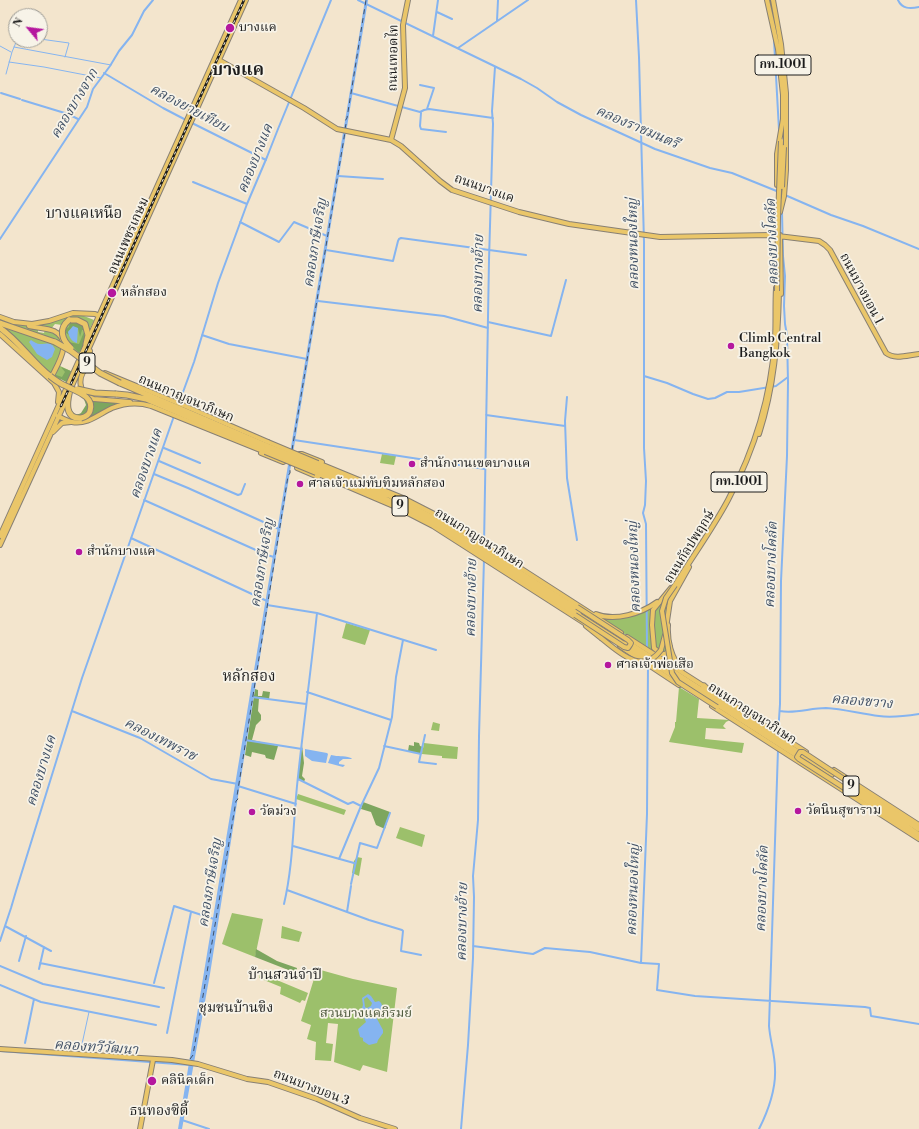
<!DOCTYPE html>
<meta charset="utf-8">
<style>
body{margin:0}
#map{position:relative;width:919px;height:1129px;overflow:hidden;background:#f3e5cd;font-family:"Libre Bodoni",serif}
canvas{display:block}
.north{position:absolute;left:8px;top:8px;width:40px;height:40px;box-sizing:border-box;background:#f7f3e8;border:1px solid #9f9d96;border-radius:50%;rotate:299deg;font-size:11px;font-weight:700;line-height:16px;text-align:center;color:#1c1c1c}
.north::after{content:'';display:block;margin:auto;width:14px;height:18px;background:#b5179e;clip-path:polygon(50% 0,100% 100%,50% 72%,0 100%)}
</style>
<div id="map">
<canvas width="919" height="1129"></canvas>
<div class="north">N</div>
</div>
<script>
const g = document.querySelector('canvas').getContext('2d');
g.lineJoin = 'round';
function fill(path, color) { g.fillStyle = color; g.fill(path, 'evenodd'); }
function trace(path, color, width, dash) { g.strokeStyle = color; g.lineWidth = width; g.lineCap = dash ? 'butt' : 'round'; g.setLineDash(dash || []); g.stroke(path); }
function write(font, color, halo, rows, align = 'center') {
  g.font = font + ' "Libre Bodoni","Noto Serif Thai",serif'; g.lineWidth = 3.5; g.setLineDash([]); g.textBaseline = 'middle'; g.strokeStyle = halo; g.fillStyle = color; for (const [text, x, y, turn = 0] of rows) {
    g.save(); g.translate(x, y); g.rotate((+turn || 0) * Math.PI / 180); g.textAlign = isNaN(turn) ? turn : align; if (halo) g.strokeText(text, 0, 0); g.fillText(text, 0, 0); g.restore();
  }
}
fill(new Path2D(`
 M74,315L84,316L94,320L88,333L87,326L69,321L84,326L85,342L78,358L52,329L61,331L62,325L55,324L51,329L38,326Z
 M0,320L13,324L38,328V332L44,333L45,330C73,336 59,357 51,374C33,359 19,339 0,325L43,338L44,335L9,325Z
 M58,365L73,372L60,380L53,375Z
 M382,454L396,456L394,465L380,463Z
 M675,586C671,594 667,601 666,610C664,624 668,651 675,664L659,656L598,617L616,618L652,607Z
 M346,623L370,630L365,645L342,638Z
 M679,687L699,699L697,718L730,720L726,722L723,726L726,729L706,728L705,739L744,743L742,753L669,742L675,727V722H676Z
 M433,722L440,724L439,731L431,730Z
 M424,743L458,747L457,759L442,758V756L422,754Z
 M298,794L346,810L344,815L296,799Z
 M400,827L425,835L422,847L396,838Z
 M357,857L362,858L359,876L352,873L354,861Z
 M232,913L263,919L255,957L222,944Z
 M282,926L302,932L299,942L281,938Z
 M317,969L353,979L397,988L387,1072L363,1065L360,1071L334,1062L338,1024L328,1023L326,1043L333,1044L331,1061L315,1060L316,1042L307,1039L311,1025L301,1021Z
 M260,973L308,993L305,1001L302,1000L300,1003L280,994L281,987L259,978Z`), '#9cc06b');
fill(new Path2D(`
 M70,322H78L83,325L85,330H82L80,337L78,328L69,330L68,332L69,335L66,333V329L69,327Z
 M84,332L86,340L80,351L79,352H78L68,342L79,344Z
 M61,367L73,372L68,383L55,376L56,375L62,377L65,372Z
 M86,396L124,402L97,415L86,419V418L75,416L69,409H71C74,414 75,416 81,413L86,405L84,399Z
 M255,689L258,690V696H262L263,691L270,692L269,699L259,698L258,711L261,715V720L256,725L252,740L278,746L274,760L266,758L265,755L252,752L251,757L245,755Z
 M414,742L419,743L420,746L423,747L422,754L408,751L409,745L414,746Z
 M302,745L304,763L302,776L305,779L304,782L298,779L301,749Z
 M363,802L390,812L385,829L376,825L371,812L361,809Z
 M256,949L277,961L297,968L296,973L255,957Z`), '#7da65f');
fill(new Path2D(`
 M365,0H368L275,562L210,974L182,1129H178Z
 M73,326L78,328L77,343C72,342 69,337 68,332Z
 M31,340C34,342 37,344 40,344C48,344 51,341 55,349L52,357L47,360L37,354L29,342Z
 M305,749L327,753L328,754L326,763L312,761L305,756Z
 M331,755C339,757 342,755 351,758L352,759H343L339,762V764L345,765L343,767L328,763Z
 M368,994L371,996L375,1002L379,1001L381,1003L384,1010L383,1013L378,1014L377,1019L383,1030V1033L378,1040L377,1043L369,1045L363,1041V1038L360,1037L358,1029L366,1022L361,1011L363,1005L362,998ZM367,997L372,1003L371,1006L367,1008L365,1007L364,999Z`), '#85b4f0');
trace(new Path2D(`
 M40,39L69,43L65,57
 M0,46L11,52
 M14,47L111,65
 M9,62L44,67L101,78
 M6,74L12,52L17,40
 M89,1012L82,1044L133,1048`), '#85b4f0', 1);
trace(new Path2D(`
 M358,0L521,79L537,88L557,102L581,115L655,149L710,168L732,173L779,192
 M636,0L639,57L644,242V448L646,481L645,505L643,513L646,524L647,650
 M771,0V3L776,30V34
 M898,0C902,9 910,9 919,7
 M437,12L452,19
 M497,21L498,0
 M433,36L438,0
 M774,40L779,130
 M458,48L528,0
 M104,73L163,108L186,120
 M420,85L434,88L427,109
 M1,93L20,99
 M351,93L420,112L424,110L429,109L493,118
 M22,100L68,114L78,119
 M421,113L420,126L421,129L446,132
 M190,122L266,160
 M338,176L383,179
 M193,182L247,204
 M781,188L782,199
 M785,195L831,215L863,226L919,249
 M240,222L279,242L294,222L327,236
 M0,239L87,107L93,89L110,66L119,51L132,35L144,11L153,0
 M326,250L393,261L398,241L399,239L401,238L526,255
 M318,301L444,316L488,328
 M488,322L551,336L566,280
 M202,335L229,344L307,359
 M644,376L667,383L693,394L708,399L715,398L727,392H739L776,386L788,377
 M567,397L565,421L567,478L577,540
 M179,403L194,362L218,283L247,204L267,157L278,129L331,0
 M486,415L565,426
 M294,440L485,469
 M164,448L200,463
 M159,461L238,495L241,494L245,484
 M154,474L188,488L279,529
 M144,500L267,555L274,557
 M131,538L267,601
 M484,545L489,260L493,124L492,111L495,67
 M267,605L317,613L436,650
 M307,692L391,720
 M252,697L306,704
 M72,711L140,738L211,779L238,784
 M780,711C795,714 810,708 826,708C844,709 861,714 879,716C892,718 906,716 919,714
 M778,734L780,704L781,581L787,456L788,382L787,335L785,324L784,306L785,276L783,256L782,212
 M425,735L419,762L436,764
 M245,740L302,749
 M384,746L421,754
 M298,779L348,804L353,802L361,806
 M238,786L296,804
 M293,846L354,863
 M339,859L361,806L379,768L392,717L396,677L403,640
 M351,884L360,843L377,848L390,813
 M287,890L369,920L402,930L403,931L401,951L421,955
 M284,904C293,866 293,826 297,786C303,728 311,670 317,613
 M347,912L351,886
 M5,926L51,951
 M0,941L11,908L16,891L82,678L174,416
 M473,946L533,954L545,948L590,952L641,963L647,814L648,664
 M19,961L26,936
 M40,963L164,988
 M642,963L659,964L657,990L695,996L865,1007L870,1008L871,1016L919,1024
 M0,966L43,984L159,1007
 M39,969L44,947
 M154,983L174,906L214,919
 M0,985L41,1002L156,1025
 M167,1033L191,912
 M25,1043L34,999
 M0,1051L190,1065
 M182,1120L209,1129
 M461,1129L468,1045L473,958L474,897L473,876L478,820L479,736L484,559
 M759,1129C768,1111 776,1090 775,1069C775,1054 770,1040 769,1026L778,749`), '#85b4f0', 2);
trace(new Path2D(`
 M345,129L346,124L345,121L347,118L366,0
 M292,450L345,132
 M190,1059L193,1055L236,801L238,799L237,796L288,476L290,473V464`), '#415166', 1, [5, 4]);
const major = new Path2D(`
 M767,0L778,49L783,95V119L777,154V185
 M773,0L781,44L786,93V170L784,196L780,212
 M213,63L215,61L219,60L304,108L337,129L391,140L401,146L440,181L452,190L519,212L569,224L660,237L770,235L819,241L825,245L830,250L886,353C895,360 908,355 919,354
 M391,140L405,88L403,25L408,0
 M780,235L781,294
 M0,317L14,322L32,324L49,321L73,313L95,314L99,316
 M29,326C37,328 46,328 54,331C74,341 57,365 51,378
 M0,334L54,383L59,392L58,402
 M90,351L89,360L92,365
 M91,365C76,373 77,395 94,399L130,402
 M105,373L185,406L268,442
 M70,390L246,0
 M58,416C62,418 67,421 72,422C87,425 99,414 112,408C125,403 138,402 151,406L265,452
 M53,432L62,423L71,422
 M759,434C774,387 778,341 779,292
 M261,453L283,462L285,461L286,458
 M298,457L299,454H302L322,462
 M318,463L403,498L444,519L621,633
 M297,464V468L318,477
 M316,473L398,508L433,526L589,626
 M0,536L241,0
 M0,545L68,396
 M675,585C692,557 712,530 728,500C754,451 771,395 775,340C776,323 775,306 776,288
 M596,614C615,622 642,613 657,602
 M668,625C667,640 671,659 682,669
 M586,626L601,638
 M666,628L670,601L689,567
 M627,637L705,687
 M620,646L679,685
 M670,646L668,652L665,654H661L654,648L652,625L653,610L671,588
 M661,650L665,635
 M711,691L806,752
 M712,706L919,839
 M834,770L919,825
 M0,1049L172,1060L198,1064L247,1079L268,1082L317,1099L360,1118L395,1129
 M140,1129L153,1060`);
const highway = new Path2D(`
 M69,320H77L85,324L88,335L86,344
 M0,323L55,342
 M0,328C19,341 32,362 50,376
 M120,383L267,446
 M70,390C67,401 64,419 81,418
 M116,394L127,395L146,399L266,450
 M318,466L371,489L391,496L439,521L580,611
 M317,470L406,508L441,527L801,758
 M364,482L374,487
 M627,642L832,774
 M704,686L712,694
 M848,783L919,829
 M846,787L919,835`);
trace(major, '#888074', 6);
trace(highway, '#888074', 7);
trace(major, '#eac669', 4);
trace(highway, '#eac669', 5);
const rail = new Path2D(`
 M61,406L244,0`);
trace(rail, '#1c1c1c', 2.5);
trace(rail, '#f7f3e8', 1, [3]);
const majorBridge = new Path2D(`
 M782,187L784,147
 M777,291L778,217L781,141
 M268,442L318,463
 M265,452L316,473
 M675,585L666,598L662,611L672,673L678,682L717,707
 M575,615L624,647L628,648L630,645L631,643L628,640L577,607
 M601,638C619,652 642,676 661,650
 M849,791L799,759L797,757L800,752H803L853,785`);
const highwayBridge = new Path2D(`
 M69,320C58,329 62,340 71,348
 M55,342L71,351L100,373L120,383
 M50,376C55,380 60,384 66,386C75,391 95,396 90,411C89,415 85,417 81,418
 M77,389L95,393L116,394
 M267,446L318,466
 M266,450L317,470`);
trace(majorBridge, '#888074', 6, []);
trace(highwayBridge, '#888074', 7, []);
trace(majorBridge, '#eac669', 4);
trace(highwayBridge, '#eac669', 5);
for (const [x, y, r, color] of [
 [230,28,5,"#b5179e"],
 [112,293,5,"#b5179e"],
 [731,346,4,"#b5179e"],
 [412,464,4,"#b5179e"],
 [300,484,4,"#b5179e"],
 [79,552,4,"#b5179e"],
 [608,665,4,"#b5179e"],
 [798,811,4,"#b5179e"],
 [252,812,4,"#b5179e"],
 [152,1081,5,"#b5179e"]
]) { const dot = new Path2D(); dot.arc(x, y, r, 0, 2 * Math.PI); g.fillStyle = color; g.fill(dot); trace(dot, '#f7f3e8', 1.5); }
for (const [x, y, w] of [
 [783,65,56],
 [87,363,16],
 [739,482,56],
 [400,506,16],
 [851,786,16]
]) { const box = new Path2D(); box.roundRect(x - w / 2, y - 10, w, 20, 3); g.fillStyle = '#f7f3e8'; g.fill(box); trace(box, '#1c1c1c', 1); }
write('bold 12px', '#1c1c1c', null, [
 ["กท.1001",783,65],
 ["9",87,363],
 ["กท.1001",739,482],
 ["9",400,506],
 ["9",851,786]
]);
write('13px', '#1c1c1c', '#f7f3e8', [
 ["บางแค",239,28],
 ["หลักสอง",121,293],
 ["Climb Central",739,339],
 ["Bangkok",739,354],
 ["สำนักงานเขตบางแค",420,464],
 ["ศาลเจ้าแม่ทับทิมหลักสอง",308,484],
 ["สำนักบางแค",87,552],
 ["ศาลเจ้าพ่อเสือ",616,665],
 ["วัดนินสุขาราม",806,811],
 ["วัดม่วง",260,812],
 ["คลินิคเด็ก",161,1081]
], 'left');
write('13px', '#1c1c1c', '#f7f3e8', [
 ["ถนนเทอดไท",394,58,-89],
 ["ถนนบางแค",484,189,20],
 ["ถนนเพชรเกษม",129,236,-66],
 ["ถนนบางบอน 1",861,289,62],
 ["ถนนกาญจนาภิเษก",186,399,23],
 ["ถนนกาญจนาภิเษก",479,539,32],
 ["ถนนกัลปพฤกษ์",690,547,-58],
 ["ถนนกาญจนาภิเษก",752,714,33],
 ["ถนนบางบอน 3",311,1088,21]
]);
write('13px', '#495538', '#f7f3e8', [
 ["สวนบางแคภิรมย์",366,1014]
]);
write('italic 14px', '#415166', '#f7f3e8', [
 ["คลองบางจาก",75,104,-59],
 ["คลองยายเทียบ",189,109,28],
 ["คลองราชมนตรี",637,128,23],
 ["คลองบางแค",256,159,-68],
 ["คลองบางโคลัด",773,242,-92],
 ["คลองภาษีเจริญ",316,243,-81],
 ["คลองหนองใหญ่",634,244,-91],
 ["คลองบางอ้าย",479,274,-89],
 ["คลองบางแค",147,464,-71],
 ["คลองภาษีเจริญ",263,563,-81],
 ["คลองบางโคลัด",772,565,-88],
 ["คลองหนองใหญ่",635,567,-92],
 ["คลองบางอ้าย",472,598,-89],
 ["คลองขวาง",862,702,5],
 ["คลองเทพราช",160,740,27],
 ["คลองบางแค",42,771,-73],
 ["คลองภาษีเจริญ",211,883,-81],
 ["คลองบางโคลัด",763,889,-88],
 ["คลองหนองใหญ่",634,890,-88],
 ["คลองบางอ้าย",463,922,-89],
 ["คลองทวีวัฒนา",96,1048,4]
]);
write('14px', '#1c1c1c', '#f7f3e8', [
 ["บ้านสวนจำปี",285,976],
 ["ชุมชนบ้านขิง",236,1009],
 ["ธนทองซิตี้",159,1112]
]);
write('15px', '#1c1c1c', '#f7f3e8', [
 ["บางแคเหนือ",84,214],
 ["หลักสอง",249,677]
]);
write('bold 17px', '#1c1c1c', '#f7f3e8', [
 ["บางแค",238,71]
]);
</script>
